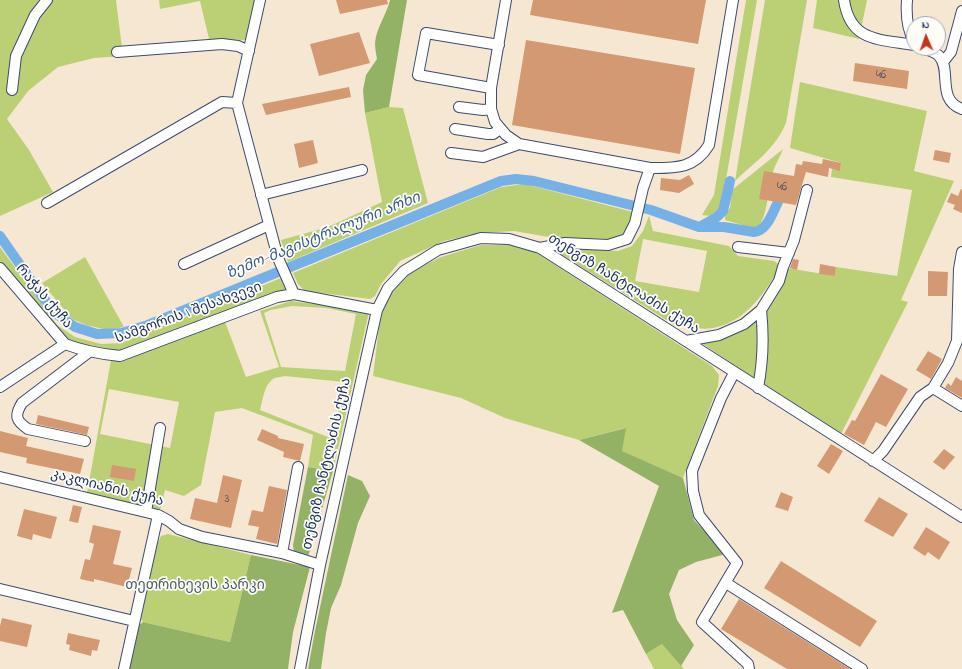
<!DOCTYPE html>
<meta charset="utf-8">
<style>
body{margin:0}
#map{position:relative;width:962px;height:669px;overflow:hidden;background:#f6e7d2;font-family:"Indie Flower",sans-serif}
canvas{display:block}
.north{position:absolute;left:906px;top:16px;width:40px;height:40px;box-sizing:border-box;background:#fdfcf7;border:1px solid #a3aaba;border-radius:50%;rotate:358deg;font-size:11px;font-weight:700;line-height:16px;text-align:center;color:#1b2f5e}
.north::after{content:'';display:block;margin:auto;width:14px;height:18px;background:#c8321e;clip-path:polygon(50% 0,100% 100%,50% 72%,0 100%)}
</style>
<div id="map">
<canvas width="962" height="669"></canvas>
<div class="north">N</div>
</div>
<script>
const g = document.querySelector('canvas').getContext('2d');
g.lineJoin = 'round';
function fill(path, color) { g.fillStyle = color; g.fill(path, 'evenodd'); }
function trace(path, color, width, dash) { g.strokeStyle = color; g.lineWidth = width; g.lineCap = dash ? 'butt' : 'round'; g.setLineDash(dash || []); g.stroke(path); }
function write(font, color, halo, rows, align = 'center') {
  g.font = font + ' "Indie Flower","Noto Sans Georgian",sans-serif'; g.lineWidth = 3.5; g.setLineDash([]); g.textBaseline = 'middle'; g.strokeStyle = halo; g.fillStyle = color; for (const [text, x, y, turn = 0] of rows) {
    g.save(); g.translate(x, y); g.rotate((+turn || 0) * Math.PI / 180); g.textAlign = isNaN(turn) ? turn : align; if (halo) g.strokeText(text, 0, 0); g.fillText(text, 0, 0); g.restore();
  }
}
fill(new Path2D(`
 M0,0H116L123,56L94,58L58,67L28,91L7,119L29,150L53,192L0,216Z
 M159,0H256L246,40L209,39L200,1L160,9Z
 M746,0H757L724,191L720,209L711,216L702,215L714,195Z
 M765,0H807L786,123C775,149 755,162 735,181Z
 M817,0H867L859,39L813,28Z
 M800,82L927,111L914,171L954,181L901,300L908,302L840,436L700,342L722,338L747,329L762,317L787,268L835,276L836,267L897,276L912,190L831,177L832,169L840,170L841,163L790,148Z
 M389,107L403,108L428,203L288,262L281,240L328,227L382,202L365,113Z
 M783,149C780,157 775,165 773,172C767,188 769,214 758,227L752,228L725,220V214L730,208L732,190Z
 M525,184L633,212L628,225L623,234L613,239L555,238L514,231L480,233L444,241L400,261L381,284L375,296L370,299L305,291L298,284L293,273L501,187Z
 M649,216L653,231L729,246L738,256L774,261L781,266C764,293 746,322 713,328C701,330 687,327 676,326L559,253L567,248L618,251L632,246L643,231ZM643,239L707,251L699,292L635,281Z
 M481,245H511L535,252L712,366L719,375L718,386L683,478L621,451L625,428L579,440L505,418L461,398L373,376L381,311L394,289L407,275L427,264L441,257Z
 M0,247L57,325L75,337L101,344L121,343L281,278L286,289L284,294L119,352L73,344L65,338L0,261Z
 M85,257L124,327L108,330L86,325L72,319L42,283Z
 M291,301L323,305L369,312L333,471L308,467L313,435L242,408L215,412L201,485L184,496L165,490L160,510L87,493L111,360H122L225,322L246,377L279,367L260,311ZM292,306L326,308L356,314L345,371L281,367L264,313L271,310ZM285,376L344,382L333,439L260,410C263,400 264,383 275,378C278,377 282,377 285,376ZM109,389L179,402L170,448L100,434Z
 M168,534L251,555L230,642L143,622L139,616L156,547L161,536Z
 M662,644L684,669H654L646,654Z`), '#bbd074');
fill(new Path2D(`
 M390,0H407L389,107L365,113L363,90L366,75L377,59C376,54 375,48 375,43C376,28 387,14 390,0Z
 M626,428L622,451L683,478L694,520L726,554L696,562L679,570L669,594L677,620L694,645L681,666L662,644L646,654L623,610L612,613L659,486L579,440Z
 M308,467L333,471L308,557L294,552L293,545Z
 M348,475L362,481L370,496L358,523L341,585L331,608L326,633L321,669H308L315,631Z
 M251,555L310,567L293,632L288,669H127L136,628L143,622L230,642Z`), '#94b266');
trace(new Path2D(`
 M701,226L717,217L723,211L730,181
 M0,236L44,299L58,315L75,327L97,334L122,333L148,325L501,181L516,179L534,181L651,210L699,227H724L754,232C767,231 773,212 778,202`), '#75b1e7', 10);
fill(new Path2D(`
 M336,0H387L388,4L340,14Z
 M533,0H706L698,44L530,15Z
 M359,32L370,63L319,76L310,44Z
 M526,40L695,68L680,154L512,125Z
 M855,63L909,71L907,89L853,81Z
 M349,87L351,97L266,115L262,104Z
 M313,140L318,163L299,168L294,144Z
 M935,150L951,153L949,163L933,160Z
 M823,159L841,163L840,171L829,168L828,177L806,172L796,205L759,199L764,171L794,176L796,164L802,165L803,161L822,164Z
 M689,175L694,184L679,193L660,190L661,178L680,180Z
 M961,189H962V213L953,209L955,205L947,202L951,193L958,196Z
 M793,259L799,260L797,270L790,268Z
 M820,264L836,267L835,276L819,274Z
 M928,271L948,272L947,296H928Z
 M928,351L942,359L931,379L916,370Z
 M881,374L908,389L886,427L876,422L864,445L844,434L852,420L855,421Z
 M956,377L962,381V398L945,388L948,383L951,386Z
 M38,415L89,427L87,435L36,424Z
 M262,429L278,436V438L304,444L300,461L283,457L284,452L257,440Z
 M0,431L28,438L26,446L84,459L80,474L26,463L27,458L0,452Z
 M831,444L843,451L829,474L817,466Z
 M944,449L955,457L944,470L933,462Z
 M112,465L136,469L134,481L110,477Z
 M223,475L242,480L231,528L190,519L195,498L217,503Z
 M269,486L287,490L277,544L256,539L259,527L248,525L252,510L263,512Z
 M781,492L793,497L788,511L775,507Z
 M879,497L908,514L893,537L864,521Z
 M73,505L82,507L78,523L69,521Z
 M24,509L57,517L51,539L33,534L32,540L17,536Z
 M93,525L121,531L113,564L132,568L127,587L94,579V582L80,579L85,559L90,560L94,544L89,542Z
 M926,527L950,542L939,560L928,552L925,556L913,548Z
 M781,561L877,621L860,647L764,588Z
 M739,599L850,669H787L721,629Z
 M2,618L32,625L27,647L0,641V626Z
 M68,633L100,640L97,651L92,650L91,656L69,650L70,645L66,644Z`), '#d39972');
const minor = new Path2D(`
 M260,0L237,103L278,258L294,294
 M506,0L491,88V109L495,122L506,135L519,144L650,168L643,188L635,223L627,239L608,245L565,243L540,248
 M844,0C850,42 879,39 914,45
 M907,0C906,13 907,29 914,41
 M922,48C927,50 936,52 939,56C952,70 936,100 962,109
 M117,52L222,44L238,46L249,51
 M943,62L951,52L962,11
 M491,88L418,75L426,33L499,45
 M12,90L16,56L35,15L47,0
 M459,107L483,110L491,109
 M455,129L488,134H493L500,129
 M451,153L483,157L519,144
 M650,168C676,168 694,169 709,145L733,0
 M261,195L362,170
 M47,203L222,102L237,103
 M738,247L789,253
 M184,264L269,225
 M0,268L65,344C83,351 100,354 120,356L277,297L294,294L377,310
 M686,341L719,335L744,324L761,310L779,281L783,267L794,240L807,190
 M734,373L721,398L692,471L693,491L699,515L737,563L702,622L748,664L749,669
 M0,387L65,344
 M758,388C763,362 764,337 761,310
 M933,388L962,406
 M85,441L28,429C16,421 14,416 22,403L89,352
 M873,461L883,451L920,397L933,388L948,363L957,341L959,269L962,252
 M0,477L158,515L169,521L179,529L202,537L282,553L320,565
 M146,512L160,428
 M282,553L298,467
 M726,583L862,669
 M0,589L134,621
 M124,669L158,515
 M300,669L320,565L377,310L388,288L404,271L438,250L481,238L509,239L540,248L962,517`);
trace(minor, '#3c4b6f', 12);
trace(minor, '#fff', 10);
write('12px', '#494a63', null, [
 ["46",881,76],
 ["46",782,188],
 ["3",227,500]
]);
write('14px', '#1b2f5e', '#fdfcf7', [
 ["თენგიზ ჩანტლაძის ქუჩა",623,285,32],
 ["რაჭას ქუჩა",43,297,50],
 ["სამგორის I შესახვევი",189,314,-20],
 ["თენგიზ ჩანტლაძის ქუჩა",328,464,-77],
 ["კაკლიანის ქუჩა",107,489,14]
]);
write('14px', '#4b5f65', '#fdfcf7', [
 ["თეთრიხევის პარკი",195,587]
]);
write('italic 15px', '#3a5c8e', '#fdfcf7', [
 ["ზემო-მაგისტრალური არხი",324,237,-22]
]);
</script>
